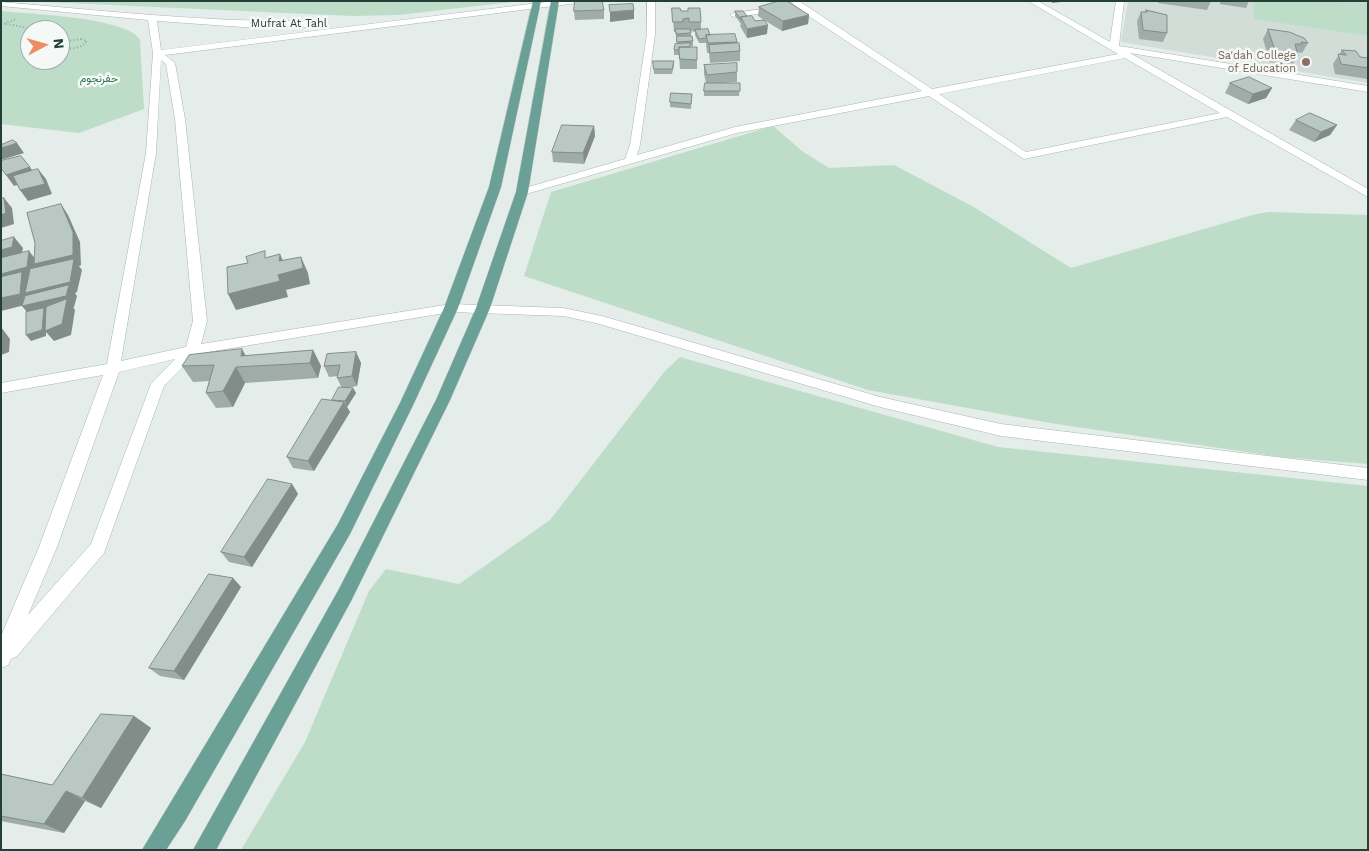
<!DOCTYPE html>
<meta charset="utf-8">
<style>
body{margin:0}
#map{position:relative;width:1369px;height:851px;overflow:hidden;background:#e4ede9;font-family:"Work Sans",sans-serif}
canvas{display:block}
.frame{position:absolute;inset:0;border:2px solid #243e38;pointer-events:none}
.north{position:absolute;left:20px;top:20px;width:50px;height:50px;box-sizing:border-box;background:#f4f9f7;border:1px solid #a1aeab;border-radius:50%;rotate:84deg;font-size:14px;font-weight:700;line-height:20px;text-align:center;color:#243e38}
.north::after{content:'';display:block;margin:auto;width:18px;height:22px;background:#ec8d63;clip-path:polygon(50% 0,100% 100%,50% 72%,0 100%)}
</style>
<div id="map">
<canvas width="1369" height="851"></canvas>
<div class="frame"></div>
<div class="north">N</div>
</div>
<script>
const g = document.querySelector('canvas').getContext('2d');
g.lineJoin = 'round';
function fill(path, color) { g.fillStyle = color; g.fill(path, 'evenodd'); }
function trace(path, color, width, dash) { g.strokeStyle = color; g.lineWidth = width; g.lineCap = dash ? 'butt' : 'round'; g.setLineDash(dash || []); g.stroke(path); }
function write(font, color, halo, rows, align = 'center') {
  g.font = font + ' "Work Sans",Vazirmatn,sans-serif'; g.lineWidth = 5; g.setLineDash([]); g.textBaseline = 'middle'; g.strokeStyle = halo; g.fillStyle = color; for (const [text, x, y, turn = 0] of rows) {
    g.save(); g.translate(x, y); g.rotate((+turn || 0) * Math.PI / 180); g.textAlign = isNaN(turn) ? turn : align; if (halo) g.strokeText(text, 0, 0); g.fillText(text, 0, 0); g.restore();
  }
}
fill(new Path2D(`
 M1128,1H1368V83L1121,42Z`), '#d2ddd8');
fill(new Path2D(`
 M23,1H521L398,15L353,16Z
 M1253,1L1368,3V36L1254,19Z
 M1,11C28,14 128,17 140,40L144,109L79,133L1,124ZM30,30H60V60H30Z
 M773,126L802,151L829,168L894,165L972,206L1071,268L1252,215L1268,212L1368,215V464L1281,457L1056,424L868,390L524,276L551,192Z
 M680,357L998,447L1368,486V850H241L305,742L369,591L386,569L459,584L550,520L665,371Z`), '#beddc8');
const minor = new Path2D(`
 M554,1H581L577,3L165,55L175,63L185,119L207,321L201,344L451,304L563,308L602,316L880,397L1001,424L1368,468V480L1001,436L880,407L596,323L563,316L451,312L196,354L164,386L104,553L17,656L11,659L8,665L1,668V636L39,547L103,375L1,393V383L107,364L146,153L153,53L148,20L1,6V2C108,11 214,23 321,21L325,24L321,27L257,28L157,21L161,50ZM161,60L166,64L175,119L193,321L186,347L121,361L156,153ZM175,359L151,384L91,544L28,615L57,547L119,372Z
 M647,1H655V34L640,145L637,155L735,127L922,91L795,7L791,1H799L932,89L1118,54L1028,1H1038L1110,42L1116,1H1124L1119,46L1368,86V92L1130,53L1368,189V197L1227,117L1024,159L929,96L737,133L526,194H518L516,192L518,190L625,159L630,145L647,34ZM1125,58L1220,113L1026,152L939,94Z
 M777,7L781,9L780,11L734,17L730,15L734,13Z`);
const major = new Path2D(`
 M533,1H541L501,187L458,308L414,403L350,534L185,821L166,850H142L338,524L400,403L444,308L489,187Z
 M551,1H559L528,192L490,308L450,400L351,601L216,850H193L339,589L436,400L476,308L516,192Z`);
trace(minor, '#a7b5b0', 1);
trace(major, '#c2c9c7', 1);
trace(new Path2D(`
 M6,24L40,30
 M1,25L16,19
 M60,36L69,40
 M81,39L87,41C80,49 71,50 61,46L67,41Z`), '#86afa5', 2, [1, 2.5]);
fill(minor, '#fff');
fill(major, '#6aa096');
fill(new Path2D(`
 M1158,1H1211L1207,10L1158,3Z
 M1220,1H1249L1246,8L1220,4Z
 M759,7L809,15L808,24L782,31L764,20L767,34L747,38L740,26L741,24L735,16V11L755,21L764,20L758,16Z
 M672,8L681,11L701,22V30L710,35L737,42L740,51V61L710,63L709,53H707L706,43H699L695,35V32L691,31V36L693,41V46H690V47H697V69H680L679,55H674V50L677,44V39L675,32H674Z
 M604,10V19L575,20L574,11Z
 M1146,10L1167,33L1163,42L1139,39L1137,21L1141,12H1145Z
 M1268,29L1308,43L1302,53L1297,52L1298,56L1292,66L1270,62L1263,39Z
 M1342,50L1360,57L1368,58V79L1335,74L1333,64Z
 M653,61H674V66L672,74H654Z
 M704,65L737,72V82L722,83H740L739,96H704V91L706,83L704,74Z
 M1230,83L1272,88L1266,98L1248,104L1225,93Z
 M692,94L691,109L670,107V102Z
 M1296,120L1337,125L1330,135L1314,142L1289,130Z
 M594,126L595,136L584,164L553,162L552,152Z
 M313,350L321,366L318,378L245,383L233,407L216,408L206,393L209,381L193,382L182,366Z
 M356,352L361,363L357,386L348,388H353L356,393L347,407L350,412L314,471L293,468L287,457L342,388L337,378L338,376L329,377L324,366Z
 M292,484L298,494L252,567L229,562L221,552Z
 M233,578L241,587L184,680L160,676L149,668Z
 M134,716L151,728L101,808L85,801L64,833L1,821V774L52,785Z`), '#9faca8');
fill(new Path2D(`
 M1052,1H1070L1052,3Z
 M634,10V19L610,22V12Z
 M809,15L808,24L782,31L783,21Z
 M768,25L767,34L747,38V29Z
 M1272,88L1266,98L1248,104L1253,94Z
 M1337,125L1330,135L1314,142L1321,132Z
 M594,126L595,136L584,164L583,153Z
 M1,142L5,147L17,143L24,153L1,160Z
 M30,167L37,178L14,186L6,175Z
 M38,169L46,179L52,194L28,201L20,190Z
 M4,198L12,208L14,224L1,228V215Z
 M61,204L68,215L80,242L81,265L79,266L82,270L77,292L75,293L77,296L74,307H73L75,310L71,335L54,341L46,332V336L31,341L26,335L31,317L22,306L29,304L1,311V274L29,251L37,261Z
 M14,237L23,248L21,258L1,263V250Z
 M280,254L287,270L301,257L308,273L310,284L286,290L288,297L236,310L228,294L278,275Z
 M1,327L10,339L9,352L1,355Z
 M242,349L251,365L241,356Z
 M313,350L321,366L318,378L310,363Z
 M356,352L361,363L357,386L352,376Z
 M236,367L245,383L233,407L223,391Z
 M353,388L356,393L347,407L345,401Z
 M344,402L350,412L314,471L308,461Z
 M292,484L298,494L252,567L244,557Z
 M233,578L241,587L184,680L174,671Z
 M134,716L151,728L101,808L82,798Z
 M66,791L85,801L64,833L44,824Z`), '#828c88');
const building = new Path2D(`
 M575,1H602L604,10L574,11Z
 M779,1H787L809,15L783,21L759,7Z
 M633,4L634,10L610,12L609,5Z
 M672,8H680L681,11H688V8H700L701,22H689V18L683,19V22H673Z
 M1146,10L1167,15V33L1143,30L1141,12H1147Z
 M735,11H743L747,16L741,17V19Z
 M752,16L755,21L764,20L768,25L747,29L741,17Z
 M675,29H690L691,33L677,34Z
 M708,29L710,35H706V38L699,39L695,30Z
 M1268,29L1289,32L1304,38L1308,43L1301,42L1302,44H1295L1298,56L1276,52Z
 M735,34L737,42L708,43L706,35Z
 M677,36H692L693,41L677,42Z
 M690,43V47H679V50H674L675,44Z
 M739,43L740,51L710,53L709,45Z
 M679,47H697V60L680,59Z
 M1342,50L1356,51L1360,57L1368,58V68L1341,64L1338,54L1346,55Z
 M653,61H674L672,69H654Z
 M737,63V72L707,75L704,65Z
 M1249,77L1272,88L1253,94L1230,83Z
 M705,83H740V91H704Z
 M671,93L692,94L691,104L670,102Z
 M1310,113L1337,125L1321,132L1296,120Z
 M562,125L594,126L583,153L552,152Z
 M13,140L17,143L1,148V143L2,144Z
 M21,156L30,167L6,175L1,168V161Z
 M38,169L45,184L20,190L13,176Z
 M4,198L6,213L1,215V199Z
 M61,204L73,232V255L34,264L35,243L27,213Z
 M14,237L12,247L1,250V241Z
 M29,251L27,267L1,274V258Z
 M265,251V258L280,254L279,261L301,257L303,268L278,275L280,281L228,294L227,267L248,263L246,257Z
 M74,259L70,282L25,293L30,269Z
 M22,272L20,294L1,298V277Z
 M69,285L66,296L22,306L25,296Z
 M67,299L62,324L45,331L46,307Z
 M44,308L42,330L26,335V312Z
 M242,349L241,356L313,350L310,363L236,367L223,391L206,393L214,365L182,366L189,355Z
 M356,352L352,376L337,378L340,365L324,366L327,354Z
 M339,387L353,388L345,401L332,400Z
 M322,399L344,402L308,461L287,457Z
 M268,479L292,484L244,557L221,552Z
 M209,574L233,578L174,671L149,668Z
 M101,714L134,716L82,798L66,791L44,824L1,816V774L52,785Z`);
fill(building, '#b9c8c3');
trace(building, '#828c88', 1);
for (const [x, y, r, color] of [
 [1306,62,5,"#8d6e63"]
]) { const dot = new Path2D(); dot.arc(x, y, r, 0, 2 * Math.PI); g.fillStyle = color; g.fill(dot); trace(dot, '#f4f9f7', 2); }
write('11px', '#243e38', '#f4f9f7', [
 ["Mufrat At Tahl",289,24]
]);
write('11px', '#785e54', '#f4f9f7', [
 ["Sa'dah College",1296,56],
 ["of Education",1296,69]
], 'right');
write('11px', '#30734e', '#f4f9f7', [
 ["حفرنجوم",99,79]
]);
</script>
